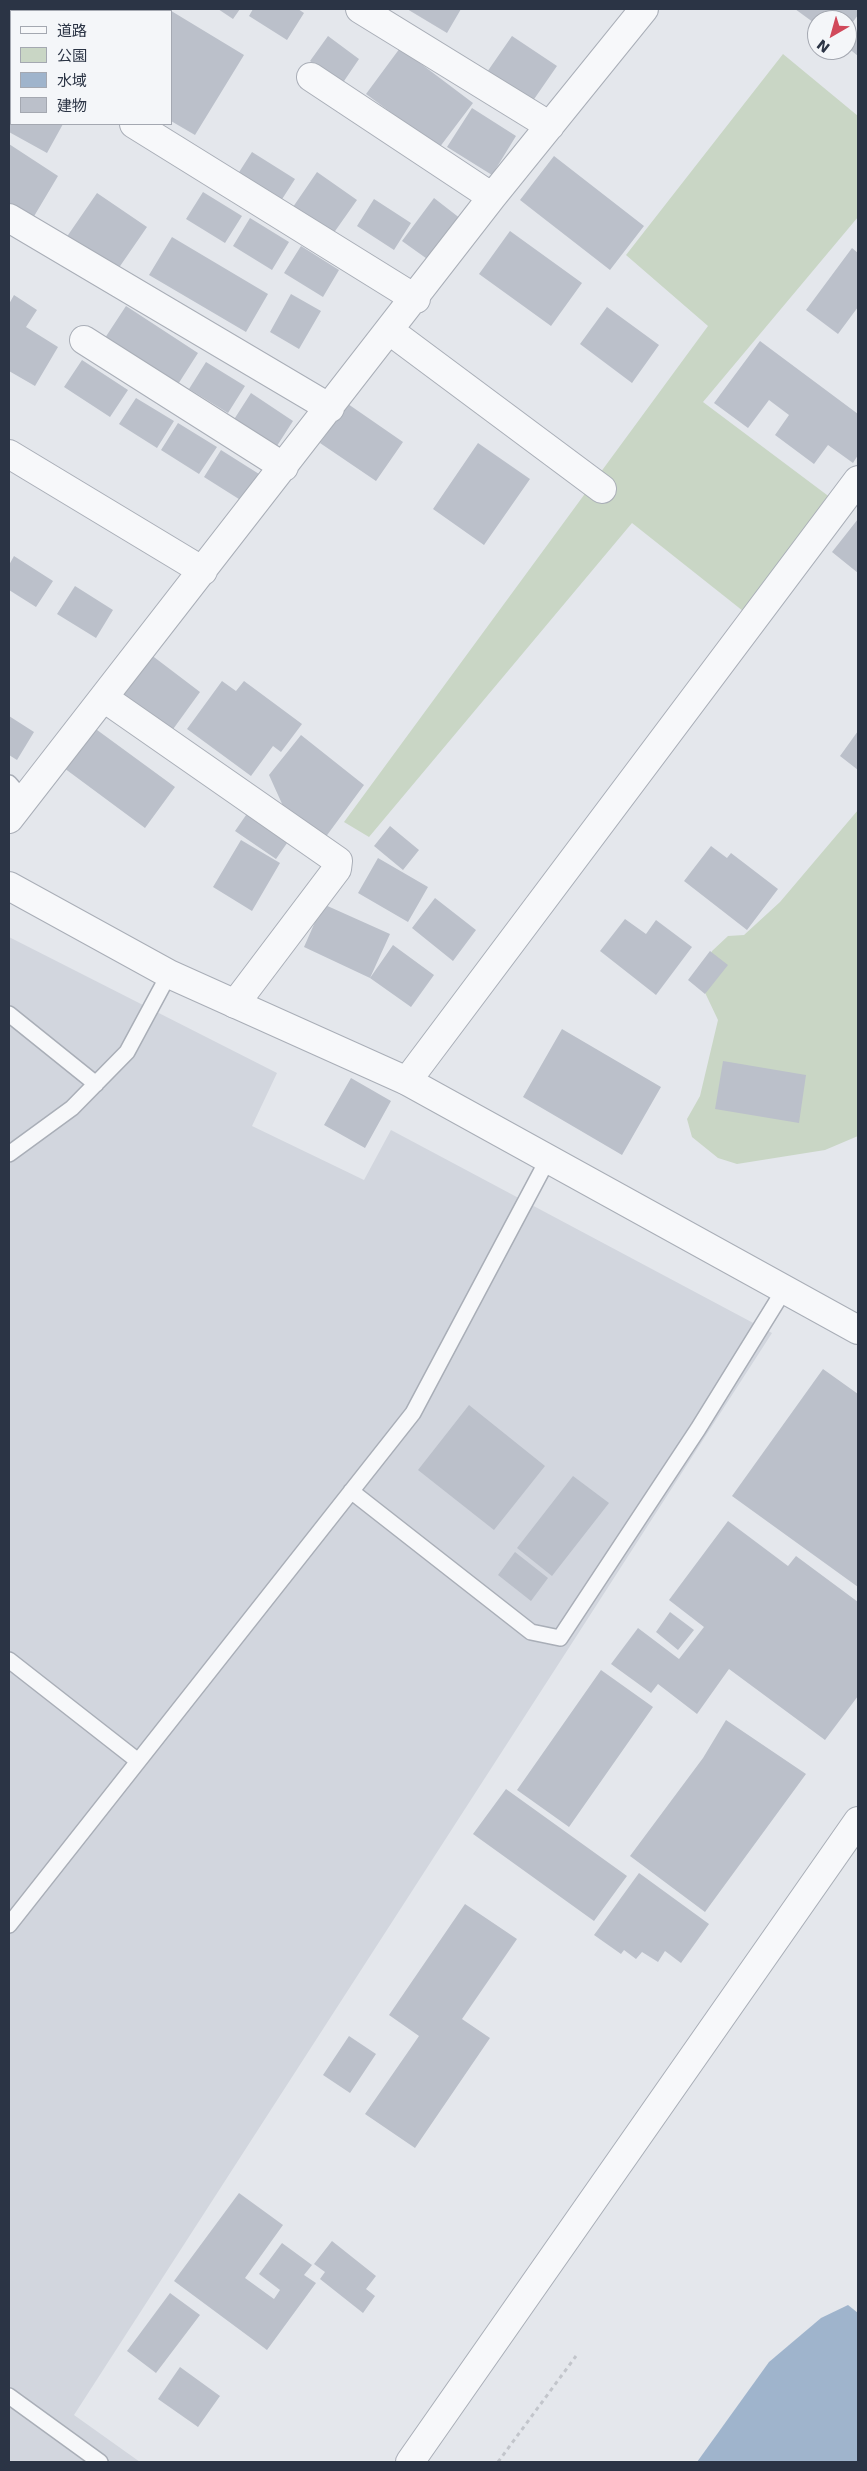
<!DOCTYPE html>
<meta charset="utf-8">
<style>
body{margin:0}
#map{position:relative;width:867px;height:2471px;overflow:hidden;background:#e4e7ec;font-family:"DejaVu Sans","Noto Sans JP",sans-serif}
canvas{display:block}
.frame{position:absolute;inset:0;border:10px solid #2b3445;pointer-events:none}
.legend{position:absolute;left:10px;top:10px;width:162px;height:115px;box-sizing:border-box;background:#f4f6f9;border:1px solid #a4a8b1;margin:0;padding:6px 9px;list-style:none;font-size:15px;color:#2b3445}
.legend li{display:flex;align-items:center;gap:10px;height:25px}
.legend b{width:25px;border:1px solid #a4a8b1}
.north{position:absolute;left:807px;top:10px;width:50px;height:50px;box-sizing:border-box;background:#f4f6f9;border:1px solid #a4a8b1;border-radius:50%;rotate:218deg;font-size:14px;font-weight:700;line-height:20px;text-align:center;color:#2b3445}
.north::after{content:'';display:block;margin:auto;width:18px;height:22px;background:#d1495b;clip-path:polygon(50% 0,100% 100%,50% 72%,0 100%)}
</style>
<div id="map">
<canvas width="867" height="2471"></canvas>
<div class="frame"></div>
<ul class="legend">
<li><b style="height:6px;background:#f7f8fa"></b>道路</li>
<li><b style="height:14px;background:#c9d6c5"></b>公園</li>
<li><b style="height:14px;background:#9fb4cc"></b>水域</li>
<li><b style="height:14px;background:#bbc0ca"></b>建物</li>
</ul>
<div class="north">N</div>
</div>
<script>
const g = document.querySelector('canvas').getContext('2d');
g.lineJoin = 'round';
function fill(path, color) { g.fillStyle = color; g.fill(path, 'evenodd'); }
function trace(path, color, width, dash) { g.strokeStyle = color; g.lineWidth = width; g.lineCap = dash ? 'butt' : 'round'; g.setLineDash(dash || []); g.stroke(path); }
fill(new Path2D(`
 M9,937L277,1073L252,1126L364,1180L391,1130L772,1333L74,2415L140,2462H9Z`), '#d2d6de');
fill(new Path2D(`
 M783,54L858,116V217L703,402L831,498L743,611L632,523L369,837L344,822L708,326L626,255Z
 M858,810V1136L825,1150L737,1164L718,1158L692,1137L687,1119L700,1096L718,1020L699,980L712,951L728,936L744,935L780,902Z`), '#c9d6c5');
fill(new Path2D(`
 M848,2305L858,2313V2462H697L769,2362L821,2318Z`), '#9fb4cc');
fill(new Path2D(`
 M111,9H168L244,55L195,135L171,121V11H109Z
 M218,9H240L233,19Z
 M253,9H298L304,13L287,40L249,16Z
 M407,9H461L447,33Z
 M795,9H858V15L847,30V20H817V25Z
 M858,30V56L847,47Z
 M328,36L359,59L342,84L310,61Z
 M512,36L557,66L530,105L485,75Z
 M400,48L473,103L439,148L366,94Z
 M9,70L11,71V124H63L47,153L9,132Z
 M472,108L516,136L492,175L447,147Z
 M9,144L58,176L30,223L9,210Z
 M252,152L295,179L277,207L234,180Z
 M554,156L644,226L610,270L520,200Z
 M317,172L357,200L333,234L293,207Z
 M203,192L242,216L225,243L186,219Z
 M97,193L147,227L116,272L66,238Z
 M434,198L461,219L430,261L402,241Z
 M374,199L411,223L394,250L357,226Z
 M250,218L289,242L272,270L233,246Z
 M510,231L582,283L551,326L479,274Z
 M172,237L268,294L246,332L149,275Z
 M301,246L339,270L323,297L284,273Z
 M852,248L858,253V307L838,334L806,310Z
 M291,294L321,311L299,349L270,332Z
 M14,295L37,310L26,327L58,347L35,386L9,371V304Z
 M126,306L198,353L175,389L103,341Z
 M607,307L659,345L632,383L580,344Z
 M760,341L858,414V455L853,463L828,445L814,464L775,435L789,415L769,400L748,428L714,403Z
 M82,360L128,390L110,417L64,387Z
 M206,362L245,386L228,413L189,389Z
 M251,393L293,421L275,449L233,421Z
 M136,398L174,421L157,448L119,424Z
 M348,404L403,442L376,481L320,443Z
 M178,423L217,447L199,474L161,450Z
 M478,443L530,479L484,545L433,509Z
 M221,450L259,474L242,501L204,477Z
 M858,519V573L832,552Z
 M14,556L53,581L36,607L9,590V565Z
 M75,586L113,610L96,638L57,614Z
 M146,651L200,692L171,732L116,690Z
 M222,681L236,691L244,681L302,724L281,752L273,746L251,776L187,729Z
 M9,716L34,732L17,760L9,755Z
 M93,727L175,787L145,828L64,768Z
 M858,731V770L840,756Z
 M301,735L364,785L322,842L288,817L269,775Z
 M253,805L294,833L276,859L235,831Z
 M390,826L419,850L403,870L374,846Z
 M241,840L280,863L252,911L213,887Z
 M711,846L727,858L731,853L778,889L747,930L684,881Z
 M378,858L428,887L408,922L358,893Z
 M435,898L476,930L453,961L412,928Z
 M323,904L390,934L370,978L393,945L434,975L411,1007L370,978L304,947Z
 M625,919L646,934L656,920L692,947L656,995L600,951Z
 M710,951L728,965L705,994L688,980Z
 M562,1029L661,1087L622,1155L523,1097Z
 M723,1061L806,1075L799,1123L715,1109Z
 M351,1078L391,1101L365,1148L324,1125Z
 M823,1369L858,1394V1587L732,1496Z
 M469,1405L545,1466L494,1530L418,1470Z
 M573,1476L609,1503L552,1576L517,1548Z
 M728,1521L788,1566L796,1556L858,1602V1696L825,1740L729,1669L697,1714L658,1684L651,1693L611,1664L638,1628L679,1659L704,1627L669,1600Z
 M515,1552L548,1578L531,1601L498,1575Z
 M670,1612L694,1630L678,1650L656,1632Z
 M601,1670L653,1707L569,1827L517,1790Z
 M726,1720L806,1774L705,1912L630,1856L703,1758Z
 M506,1789L627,1876L594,1921L473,1834Z
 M639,1873L709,1924L681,1963L665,1951L658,1962L642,1952L636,1959L624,1950L621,1954L594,1935Z
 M465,1904L517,1939L462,2019L490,2038L415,2148L365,2114L419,2036L389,2015Z
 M349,2036L376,2054L350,2093L323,2075Z
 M239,2193L283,2225L245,2278L274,2299L280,2290L259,2274L282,2243L312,2265L304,2275L316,2283L267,2350L174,2281Z
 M332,2241L376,2276L366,2289L375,2296L363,2313L320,2279L325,2272L314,2264Z
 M170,2293L200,2315L156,2373L127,2351Z
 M180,2367L220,2396L198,2427L158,2399Z`), '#bbc0ca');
const service = new Path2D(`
 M9,783L24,800
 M9,1014L96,1084
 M9,1154L72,1108L127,1052L169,974
 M351,1491L531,1632L560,1638L698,1429L784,1290
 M9,1660L138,1761
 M9,1925L413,1413L548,1159
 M9,2396L100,2462`);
const minor = new Path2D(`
 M360,9L550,126
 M311,77L492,197
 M134,124L416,299
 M9,218L330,408
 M390,331L602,489
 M84,340L284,467
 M9,454L203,571
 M104,698L338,861L337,869L235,1004
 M9,819L492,197L644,9
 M407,1081L858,480`);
const tertiary = new Path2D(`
 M9,886L169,974L407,1081L858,1330
 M410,2462L858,1821`);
trace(service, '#a9aeb7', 18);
trace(minor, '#a9aeb7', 30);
trace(tertiary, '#a9aeb7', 30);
trace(new Path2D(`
 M498,2462L576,2356`), '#c2c5cb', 3, [4, 4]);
trace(service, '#f7f8fa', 15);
trace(minor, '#f7f8fa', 28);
trace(tertiary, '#f7f8fa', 28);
</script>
